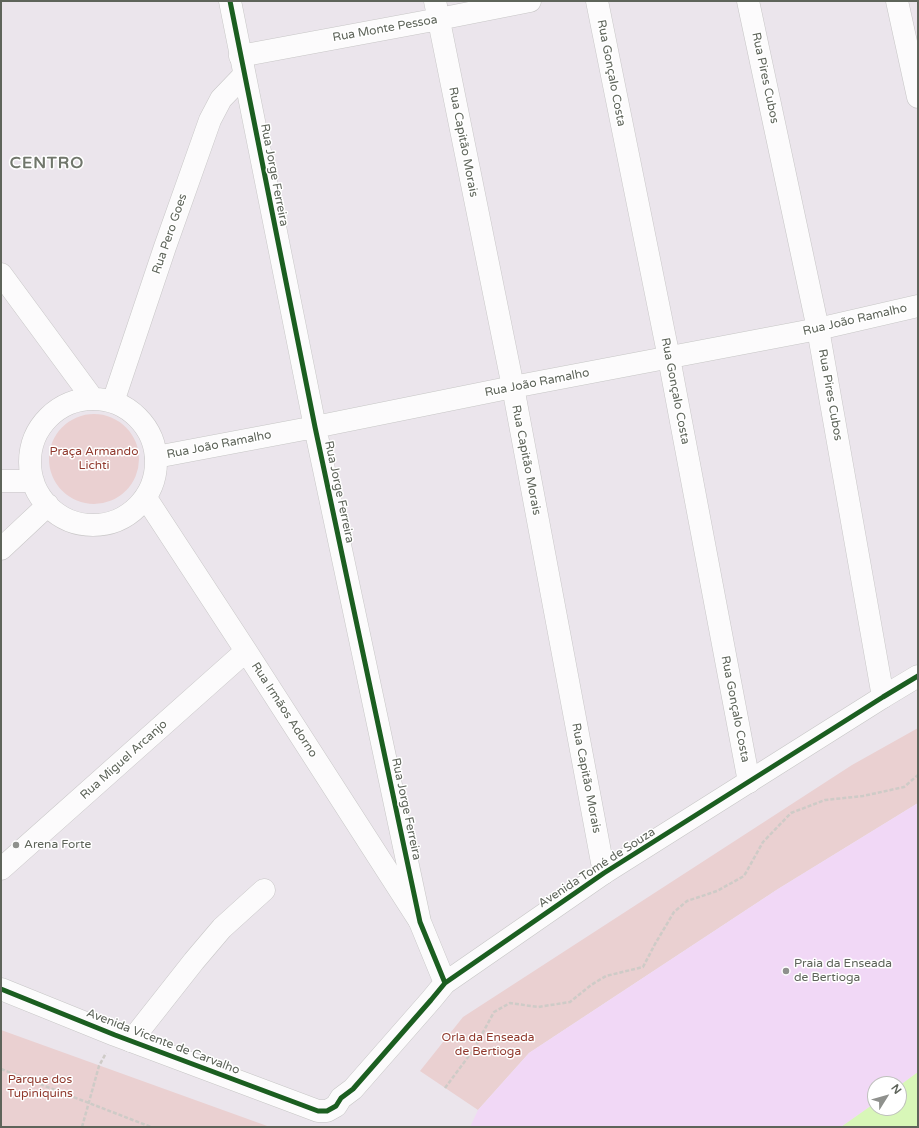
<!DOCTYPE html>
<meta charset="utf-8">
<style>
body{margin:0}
#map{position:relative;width:919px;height:1128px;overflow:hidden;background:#ebe5ec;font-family:"Varela Round",sans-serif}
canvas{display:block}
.frame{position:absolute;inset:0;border:2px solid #5e645a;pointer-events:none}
.north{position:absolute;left:867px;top:1076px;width:40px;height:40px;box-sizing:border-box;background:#fff;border:1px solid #bfc1bd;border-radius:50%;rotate:53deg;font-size:11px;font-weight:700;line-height:16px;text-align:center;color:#5e645a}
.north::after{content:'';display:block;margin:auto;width:14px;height:18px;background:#8f918d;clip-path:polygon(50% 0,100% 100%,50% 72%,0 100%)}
</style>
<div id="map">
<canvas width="919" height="1128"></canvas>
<div class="frame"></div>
<div class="north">N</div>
</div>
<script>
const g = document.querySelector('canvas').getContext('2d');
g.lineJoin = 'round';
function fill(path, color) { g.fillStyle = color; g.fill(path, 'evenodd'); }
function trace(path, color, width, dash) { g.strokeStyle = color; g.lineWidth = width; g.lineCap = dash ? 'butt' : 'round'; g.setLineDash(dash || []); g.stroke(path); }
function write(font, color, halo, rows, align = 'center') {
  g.font = font + ' "Varela Round",sans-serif'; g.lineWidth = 3; g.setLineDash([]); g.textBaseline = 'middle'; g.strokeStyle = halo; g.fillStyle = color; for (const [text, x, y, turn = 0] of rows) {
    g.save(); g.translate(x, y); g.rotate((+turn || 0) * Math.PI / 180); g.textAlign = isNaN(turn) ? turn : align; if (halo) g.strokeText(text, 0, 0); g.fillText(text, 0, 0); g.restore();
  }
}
fill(new Path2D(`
 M49 459a45 45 0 1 1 90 0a45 45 0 1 1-90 0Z
 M918,728V803L778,889L529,1053L478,1110L420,1071L463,1017L852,765Z
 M1,1030L270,1127H1Z`), '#ead0d1');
fill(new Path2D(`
 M918,803V1072L899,1086V1084H875V1103L841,1127H470L478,1110L529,1053L778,889Z`), '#f1d8f6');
fill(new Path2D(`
 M918,1072V1127H841L875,1103V1108H899V1086Z`), '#d8f7b8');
const street = new Path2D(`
 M435,1L513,387L604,873
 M597,1L669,358L749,782
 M748,1L818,329L883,697
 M897,1L918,97
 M240,56L439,19L530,1
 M1,274L93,399
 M30 462a63 63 0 1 1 126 0a63 63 0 1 1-126 0Z
 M113,402L165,247L210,120L221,99L244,75
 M1,481H33
 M146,498L246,651L419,920
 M1,549L48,505
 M1,869L246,651
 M131,1041L194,961L222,928L264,890`);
const secondary = new Path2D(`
 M230,1L315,427L420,922L445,983
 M156,457L315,427L513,387L818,329L918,306
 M1,989L115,1035L318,1111H327L336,1106L341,1098L353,1089L431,1000L445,983L604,873L883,697L918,676`);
trace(street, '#c7c6c6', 23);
trace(secondary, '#c6c6c5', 23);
trace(new Path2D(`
 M1,1069L151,1127
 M445,1088L474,1049L494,1012L510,1003L538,1007L570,1002L591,985L606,976L643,967L655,944L674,912L687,901L717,891L744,876L763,842L791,813L825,800L863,796L904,787L918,775
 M82,1127L99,1066L106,1053`), '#cecbc7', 2.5, [4, 2]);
trace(street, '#fcfbfc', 22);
trace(secondary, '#fcfbfc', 22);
trace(new Path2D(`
 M230,1L315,427L420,922L445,983
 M1,989L115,1035L318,1111H327L336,1106L341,1098L353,1089L431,1000L445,983L604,873L883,697L918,676`), '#1b5e20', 5);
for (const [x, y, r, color] of [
 [16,845,4,"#8f918d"],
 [786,971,4,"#8f918d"]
]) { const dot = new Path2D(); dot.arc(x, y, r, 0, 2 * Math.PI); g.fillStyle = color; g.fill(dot); trace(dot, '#fff', 1.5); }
write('12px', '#5e645a', '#fff', [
 ["Rua Monte Pessoa",385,29,-10],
 ["Rua Gonçalo Costa",611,73,79],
 ["Rua Pires Cubos",765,78,78],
 ["Rua Capitão Morais",463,142,79],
 ["Rua Jorge Ferreira",274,175,79],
 ["Rua Pero Goes",170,234,-71],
 ["Rua João Ramalho",855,320,-13],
 ["Rua João Ramalho",537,383,-11],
 ["Rua Gonçalo Costa",675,391,79],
 ["Rua Pires Cubos",830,395,80],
 ["Rua João Ramalho",219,445,-11],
 ["Rua Capitão Morais",526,460,79],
 ["Rua Jorge Ferreira",339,492,78],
 ["Rua Gonçalo Costa",735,709,79],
 ["Rua Irmãos Adorno",284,710,57],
 ["Rua Miguel Arcanjo",124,760,-42],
 ["Rua Capitão Morais",586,778,79],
 ["Rua Jorge Ferreira",406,809,78],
 ["Avenida Tomé de Souza",597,868,-33],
 ["Avenida Vicente de Carvalho",163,1042,21]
]);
write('12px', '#90392d', '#fff', [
 ["Praça Armando",94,452],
 ["Lichti",94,466],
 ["Orla da Enseada",488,1038],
 ["de Bertioga",488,1052],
 ["Parque dos",40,1080],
 ["Tupiniquins",40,1094]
]);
write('12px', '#5e645a', '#fff', [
 ["Arena Forte",24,845],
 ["Praia da Enseada",794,964],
 ["de Bertioga",794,978]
], 'left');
g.letterSpacing = '1px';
write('bold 16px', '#70766b', '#fff', [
 ["CENTRO",47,164]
]);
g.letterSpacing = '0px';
</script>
